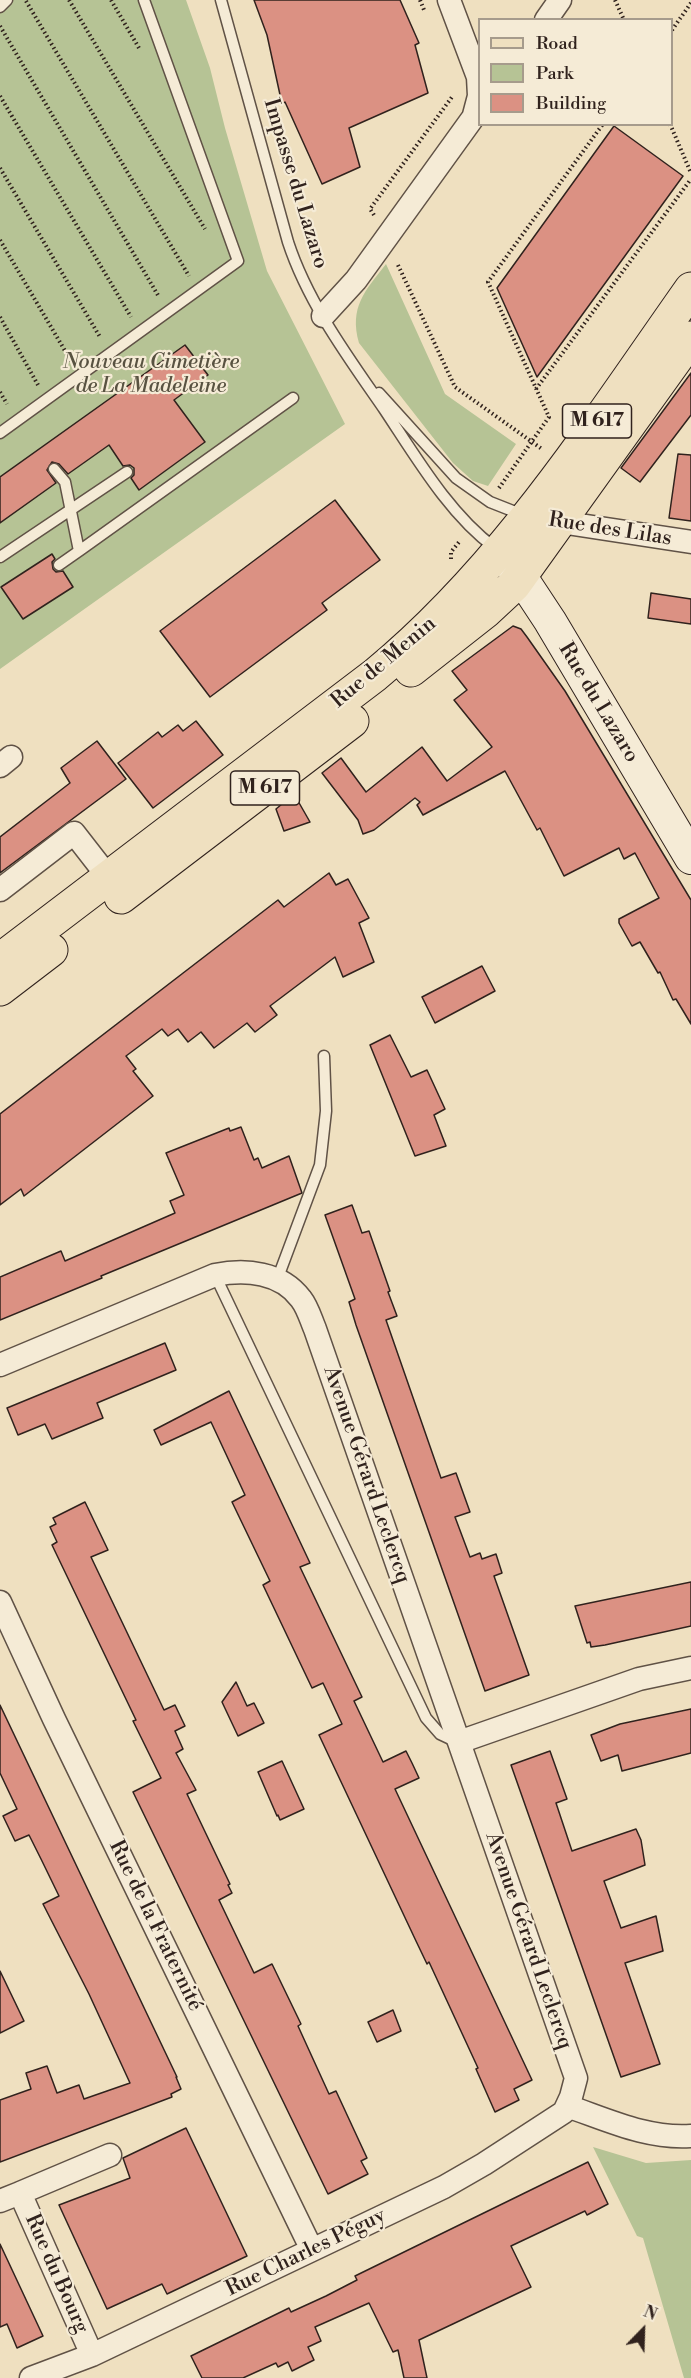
<!DOCTYPE html>
<meta charset="utf-8">
<style>
body{margin:0}
#map{position:relative;width:691px;height:2378px;overflow:hidden;background:#efe0c0;font-family:"Libre Bodoni",serif}
canvas{display:block}
.legend{position:absolute;left:478px;top:18px;width:195px;height:108px;box-sizing:border-box;background:#f5ebd6;border:2px solid #a69b8c;margin:0;padding:8px 10px;list-style:none;font-size:18px;color:#30221d}
.legend li{display:flex;align-items:center;gap:12px;height:30px}
.legend b{width:30px;border:2px solid #a69b8c}
.north{position:absolute;left:613px;top:2300px;width:60px;height:60px;-webkit-text-stroke:4px #f5ebd6;paint-order:stroke;rotate:23deg;font-size:16px;font-weight:700;line-height:24px;text-align:center;color:#30221d}
.north::after{content:'';display:block;margin:auto;width:21px;height:27px;background:#30221d;clip-path:polygon(50% 0,100% 100%,50% 72%,0 100%)}
</style>
<div id="map">
<canvas width="691" height="2378"></canvas>
<ul class="legend">
<li><b style="height:8px;background:#efe0c0"></b>Road</li>
<li><b style="height:16px;background:#b6c395"></b>Park</li>
<li><b style="height:16px;background:#db9183"></b>Building</li>
</ul>
<div class="north">N</div>
</div>
<script>
const g = document.querySelector('canvas').getContext('2d');
g.lineJoin = 'round';
function fill(path, color) { g.fillStyle = color; g.fill(path, 'evenodd'); }
function trace(path, color, width, dash) { g.strokeStyle = color; g.lineWidth = width; g.lineCap = dash ? 'butt' : 'round'; g.setLineDash(dash || []); g.stroke(path); }
function write(font, color, halo, rows, align = 'center') {
  g.font = font + ' "Libre Bodoni",serif'; g.lineWidth = 4.5; g.setLineDash([]); g.textBaseline = 'middle'; g.strokeStyle = halo; g.fillStyle = color; for (const [text, x, y, turn = 0] of rows) {
    g.save(); g.translate(x, y); g.rotate((+turn || 0) * Math.PI / 180); g.textAlign = isNaN(turn) ? turn : align; if (halo) g.strokeText(text, 0, 0); g.fillText(text, 0, 0); g.restore();
  }
}
fill(new Path2D(`
 M0,0H186L210,68L225,128L267,271L345,424L0,669Z
 M386,264L445,394L516,444L488,486L473,481L453,463L359,343C349,307 365,291 386,264Z
 M593,2147L646,2163L691,2160V2378H684L643,2238L637,2236Z`), '#b6c395');
const building = new Path2D(`
 M254,0H400L419,43L415,45L428,93L349,128L360,167L322,184L285,102L282,104L267,35Z
 M614,126L683,176L537,377L497,288Z
 M185,345L208,375L174,400L205,442L139,490L131,478L134,475V468L130,465L123,466L109,445L68,474L59,464L52,462L47,470L56,483L0,523V477Z
 M691,373V415L640,482L621,468Z
 M678,454L691,455V521L669,518Z
 M335,500L380,560L322,603L327,610L210,697L160,631Z
 M52,554L55,559L52,562L53,569L56,572L63,571L73,587L23,619L1,587Z
 M651,593L691,599V624L648,618Z
 M513,626L521,629L527,637L565,691L691,900V1024L676,999L673,1000L660,972L658,973L640,942L632,946L619,923V919L659,898L635,853L624,859L619,848L564,876L540,828L537,830L505,771L423,815L417,805L420,802L415,798L374,830L363,834L358,820L322,773L341,758L366,792L422,747L447,781L492,747L454,700L467,690L452,671Z
 M196,721L223,755L153,808L118,763L158,732L162,737L178,725L183,731Z
 M97,741L126,779L0,873V837L70,783L61,768Z
 M294,794L310,822L284,831L276,809Z
 M329,873L336,885L348,879L369,918L359,923L374,962L343,977L335,957L270,1006L277,1015L255,1032L247,1023L214,1048L201,1032L188,1042L178,1029L168,1036L162,1029L126,1056L136,1069L133,1071L153,1096L24,1196L21,1189L0,1205V1114L278,900L284,907Z
 M482,966L495,991L435,1023L422,997Z
 M390,1035L411,1077L427,1070L445,1109L434,1115L446,1146L415,1156L370,1045Z
 M241,1127L254,1160L258,1158L262,1168L289,1156L302,1193L101,1276L102,1278L0,1320V1277L61,1251L65,1261L175,1213L170,1201L184,1195L166,1153L229,1128L230,1131Z
 M352,1205L362,1233L369,1231L390,1291L388,1292L397,1316L386,1320L441,1478L456,1473L470,1512L455,1517L470,1557L480,1553L482,1559L496,1554L502,1573L494,1576L529,1675L485,1691L356,1325L349,1302L355,1299L325,1215Z
 M165,1343L176,1370L97,1403L103,1418L52,1439L45,1424L18,1435L7,1408Z
 M229,1391L310,1563L300,1567L362,1697L354,1701L383,1762L406,1751L412,1763L419,1778L395,1789L532,2080L514,2089L519,2100L495,2112L476,2069L478,2068L429,1962L427,1964L416,1941L319,1735L342,1724L323,1683L312,1688L263,1585L270,1581L232,1502L245,1495L211,1422L161,1445L154,1430Z
 M85,1502L108,1550L91,1557L164,1710L175,1705L185,1726L175,1731L183,1749L176,1753L196,1790L187,1794L230,1884L228,1885L232,1893L219,1900L254,1973L272,1964L301,2024L298,2026L329,2094L336,2091L367,2158L361,2161L368,2174L328,2194L133,1792L161,1778L133,1721L136,1720L52,1545L57,1542L50,1527L56,1524L53,1518Z
 M691,1582V1626L605,1645L591,1647L590,1642L587,1643L575,1606Z
 M236,1682L247,1706L254,1703L264,1723L238,1736L222,1702Z
 M0,1705L177,2077H176L181,2089L171,2094L172,2097L0,2162V2100L31,2089L26,2073L47,2066L57,2093L79,2085L84,2099L130,2083L89,1994L43,1904L59,1896L41,1859L29,1835L15,1841L3,1816L17,1809L0,1773Z
 M691,1709V1753L622,1771L618,1755L601,1761L591,1735L620,1724Z
 M550,1751L567,1799L556,1803L572,1851L636,1829L641,1840L645,1865L604,1881L621,1928L656,1916L663,1951L625,1963L660,2064L621,2077L511,1765Z
 M282,1761L304,1809L280,1820L278,1815L277,1816L258,1772Z
 M0,1971L24,2021L0,2033Z
 M393,2010L401,2031L377,2042L368,2022Z
 M186,2128L247,2256L167,2294L162,2284L107,2309L59,2205L130,2178L123,2158Z
 M588,2162L608,2204L587,2215L585,2211L511,2246L531,2287L419,2340L427,2378H404L398,2350L393,2352L369,2303L315,2327L321,2341L308,2347L314,2360L292,2371L288,2362L278,2367L276,2363L243,2378H202L191,2356L289,2308L291,2312L326,2296L357,2280L355,2276Z
 M0,2244L43,2336L17,2348L7,2324L0,2327Z`);
fill(building, '#db9183');
trace(building, '#30221d', 1.5);
const lane = new Path2D(`
 M221,0L288,242C308,303 348,357 384,409C416,457 449,514 495,548
 M0,7L7,0
 M379,393L456,478L490,502L523,515
 M0,433L238,261L144,0
 M54,469L65,482L79,551L59,565
 M79,551L293,398
 M0,557L127,472
 M215,1275L426,1718L440,1734L457,1742
 M277,1280L320,1165L326,1111L324,1056`);
const street = new Path2D(`
 M449,0L478,77L479,96L474,115
 M546,20L560,0
 M323,316L356,280L480,108
 M547,520L691,542
 M0,766L11,757
 M0,890L74,833L116,887
 M0,1365L215,1275C246,1269 281,1272 301,1299C308,1308 311,1320 315,1329L576,2078L571,2097L564,2112L484,2164L444,2187L92,2355L31,2378
 M0,1602L54,1719L312,2250
 M459,1742L639,1679L691,1668
 M567,2106C608,2120 647,2139 691,2136
 M0,2201L20,2193
 M92,2355L20,2193L110,2155`);
const secondary = new Path2D(`
 M505,558L521,577L550,621L691,858`);
const primary = new Path2D(`
 M411,670L486,611L514,585L691,338
 M121,897L352,721
 M0,960L375,675C505,568 595,425 691,289
 M0,989L51,950`);
trace(lane, '#605246', 13);
trace(street, '#605246', 25);
trace(secondary, '#30221d', 34);
trace(primary, '#30221d', 35);
trace(new Path2D(`
 M69,0L205,229
 M111,0L139,48
 M420,0L424,10
 M615,0L624,20
 M26,1L189,276
 M0,26L159,297
 M672,30L691,3
 M0,96L131,317
 M670,124L691,173
 M0,168L100,337
 M374,215L370,209L452,97
 M0,240L71,361
 M398,265L455,387L542,449
 M0,317L38,385
 M536,389L691,179
 M0,392L7,404
 M499,488L549,417L488,282L603,124
 M451,559V552L459,542`), '#30221d', 4, [1.5, 3]);
trace(lane, '#f5ebd6', 10);
trace(street, '#f5ebd6', 22);
trace(secondary, '#f5ebd6', 32);
trace(primary, '#efe0c0', 33);
for (const [x, y, w] of [
 [597,421,69],
 [265,788,69]
]) { const box = new Path2D(); box.roundRect(x - w / 2, y - 17, w, 34, 4.5); g.fillStyle = '#f5ebd6'; g.fill(box); trace(box, '#30221d', 1.5); }
write('bold 20px', '#30221d', null, [
 ["M 617",597,421],
 ["M 617",265,788]
]);
write('21px', '#30221d', '#f5ebd6', [
 ["Impasse du Lazaro",295,184,73],
 ["Rue des Lilas",610,530,9],
 ["Rue de Menin",384,663,-40],
 ["Rue du Lazaro",598,703,59],
 ["Avenue Gérard Leclercq",366,1475,71],
 ["Rue de la Fraternité",155,1926,64],
 ["Avenue Gérard Leclercq",528,1941,71],
 ["Rue Charles Péguy",306,2253,-26],
 ["Rue du Bourg",56,2274,66]
]);
write('italic 21px', '#585241', '#f5ebd6', [
 ["Nouveau Cimetière",151,363],
 ["de La Madeleine",151,387]
]);
</script>
